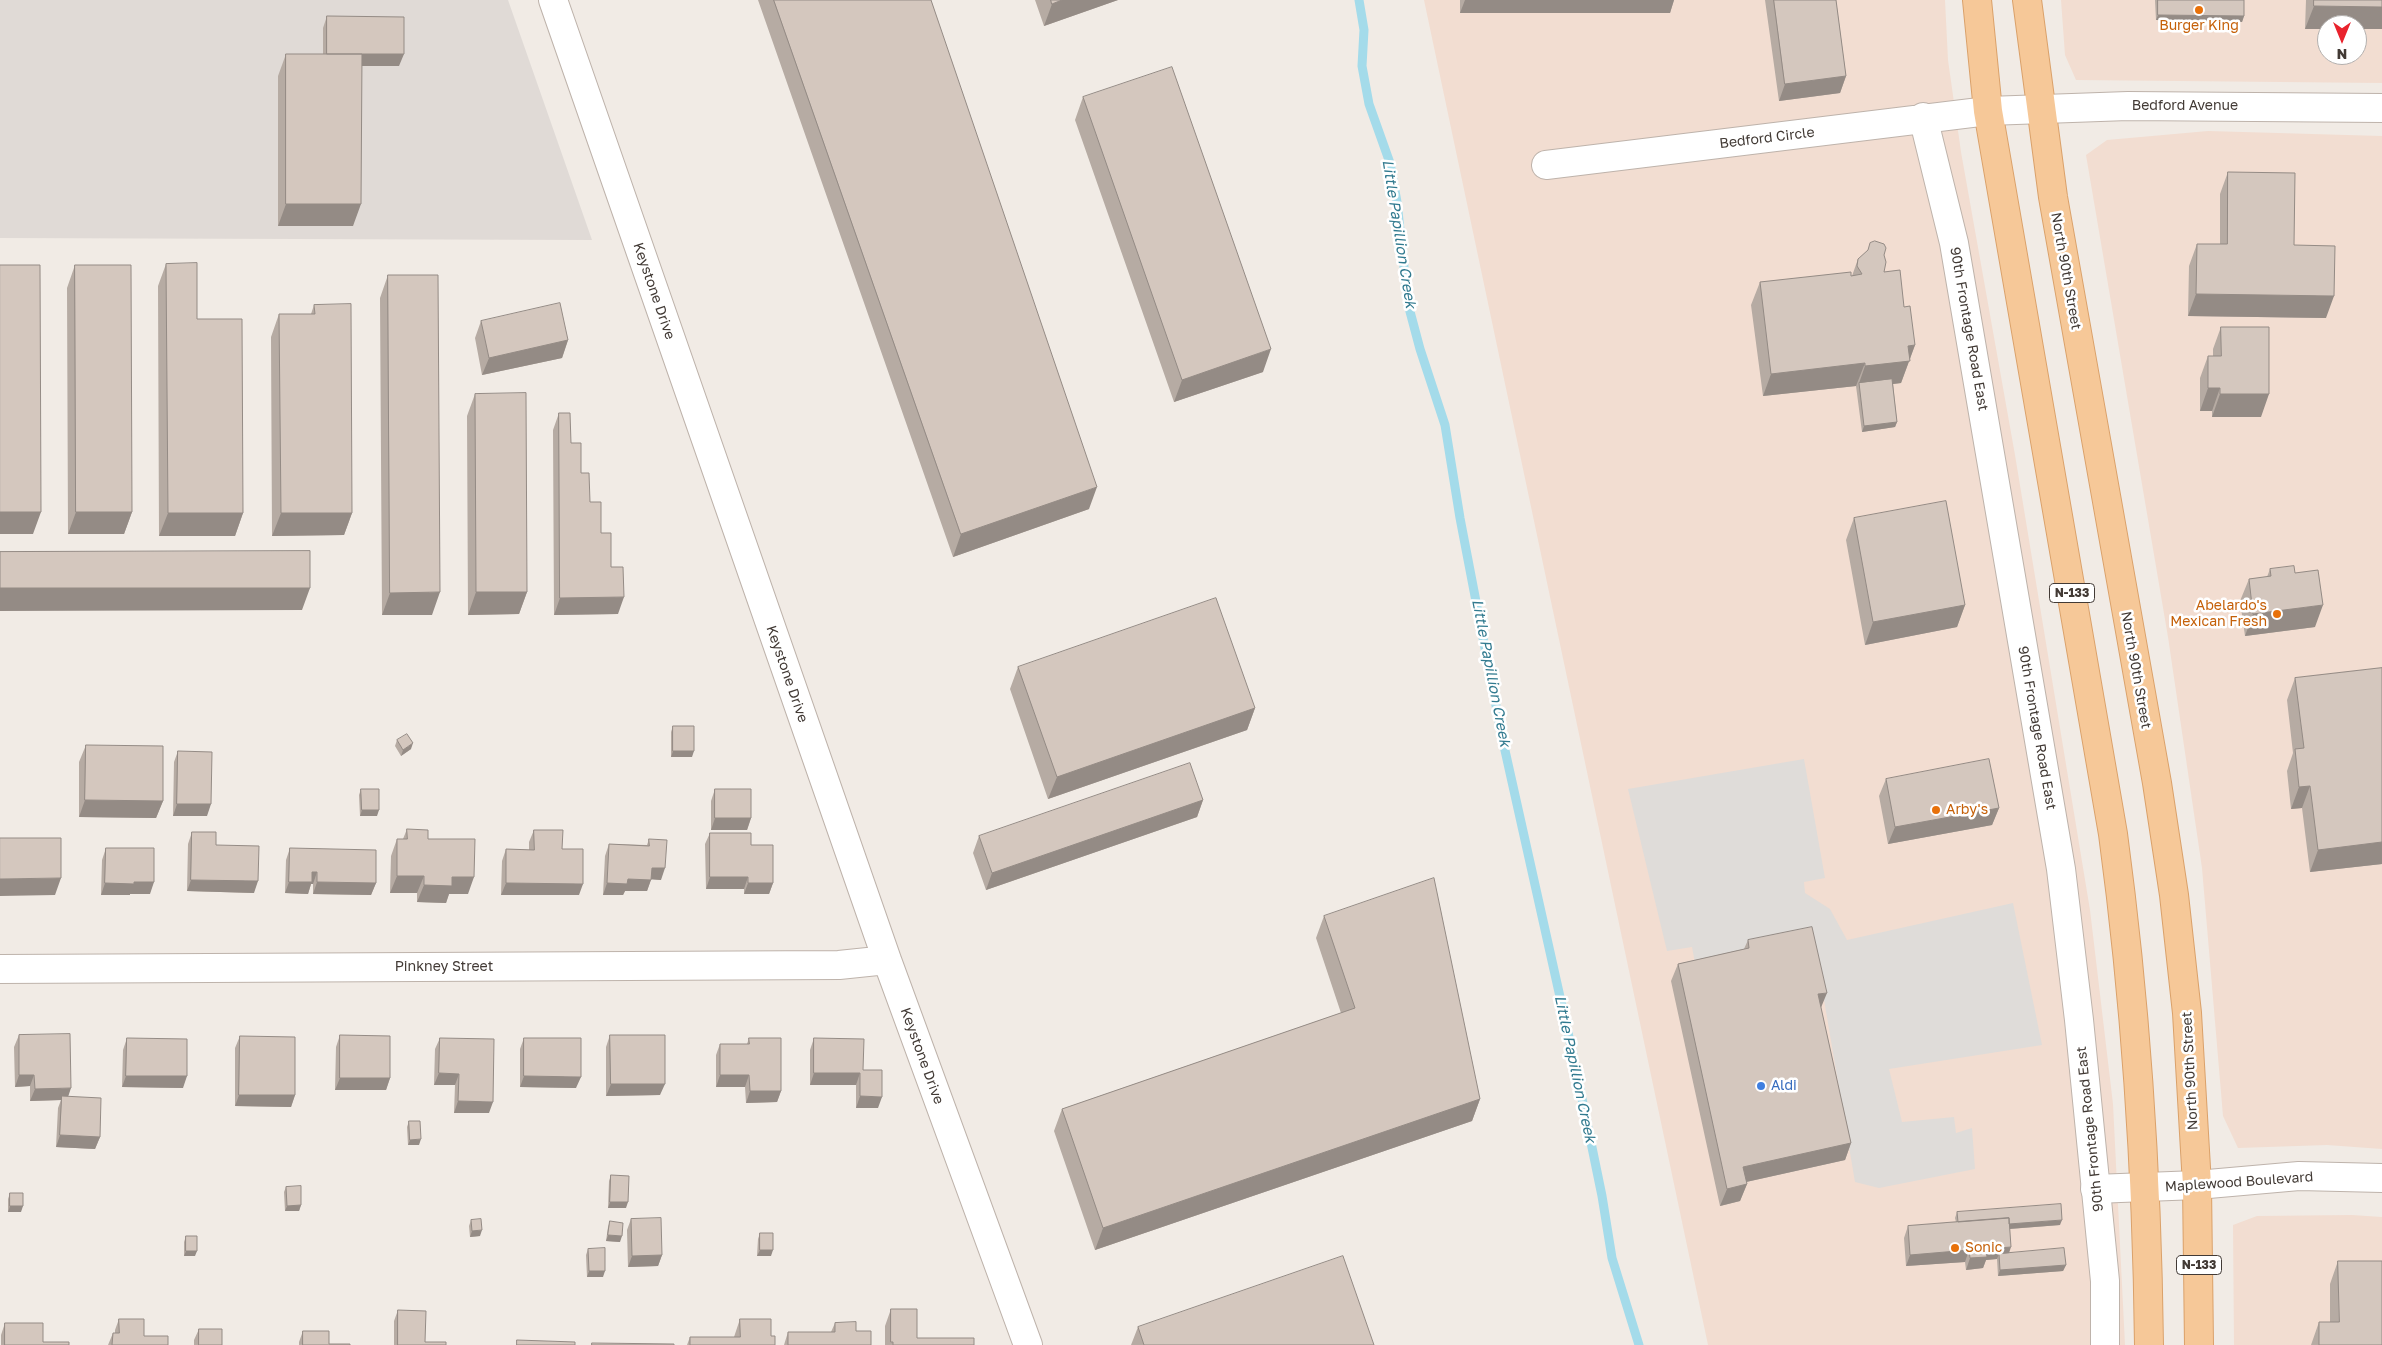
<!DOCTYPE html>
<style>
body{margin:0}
#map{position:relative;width:2382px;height:1345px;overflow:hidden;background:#f1ebe5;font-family:"Golos Text",sans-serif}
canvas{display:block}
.north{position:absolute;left:2317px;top:15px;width:50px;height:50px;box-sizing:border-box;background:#fff;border:1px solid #b3b0ae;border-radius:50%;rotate:180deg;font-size:14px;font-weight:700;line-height:20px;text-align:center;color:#423a35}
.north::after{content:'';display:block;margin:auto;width:18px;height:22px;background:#e9232d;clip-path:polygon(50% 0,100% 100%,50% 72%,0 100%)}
</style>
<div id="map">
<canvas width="2382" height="1345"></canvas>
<div class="north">N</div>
</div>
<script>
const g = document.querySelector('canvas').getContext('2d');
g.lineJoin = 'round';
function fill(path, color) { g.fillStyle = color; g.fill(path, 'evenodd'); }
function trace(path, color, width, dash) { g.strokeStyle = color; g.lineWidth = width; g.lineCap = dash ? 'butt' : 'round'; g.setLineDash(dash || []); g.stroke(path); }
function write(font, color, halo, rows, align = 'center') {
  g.font = font + ' "Golos Text",sans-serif'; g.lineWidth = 5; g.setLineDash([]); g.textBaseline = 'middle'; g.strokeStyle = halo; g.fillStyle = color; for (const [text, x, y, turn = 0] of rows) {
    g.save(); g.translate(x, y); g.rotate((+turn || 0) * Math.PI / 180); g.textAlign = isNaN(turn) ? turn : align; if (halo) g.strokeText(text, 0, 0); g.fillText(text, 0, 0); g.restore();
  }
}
fill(new Path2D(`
 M1424,0H1945L1948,60L1961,152L2015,455L2090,910L2113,1104L2125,1345H1708Z
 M2061,0H2382V83L2076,80L2065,55ZM2327,25H2357V55H2327Z
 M2208,131L2382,136V1149L2327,1145L2238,1148L2223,1116L2202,868L2168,637L2086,155L2107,140Z
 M2352,1215L2382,1217V1345H2234L2233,1225L2257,1216Z`), '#f2ddd1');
fill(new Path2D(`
 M0,0H508L592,240L0,238Z`), '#e0dad6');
fill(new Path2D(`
 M1804,759L1825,878L1804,882L1805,893L1830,909L1847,940L2013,903L2042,1045L1889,1069L1902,1122L1954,1117L1956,1133L1972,1128L1975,1169L1879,1188L1855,1182L1813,935L1696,968L1692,947L1667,951L1628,789Z`), '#dfdcd9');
trace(new Path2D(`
 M1359,0L1364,30L1362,66L1369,104L1390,163L1397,202L1408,304L1420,349L1445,425L1460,518L1502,737L1573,1055L1602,1196L1612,1258L1639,1345`), '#a4dbea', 9);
const minor = new Path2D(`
 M553,0L887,960L1028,1345
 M1923,117L1954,243L2061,869L2079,1020L2105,1281V1345
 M1546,165L1988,111L2128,106L2382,108
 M0,969L839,965L887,960`);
const tertiary = new Path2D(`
 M2095,1189L2197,1185L2299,1176L2382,1178`);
const primary = new Path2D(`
 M1977,0L1988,111L2113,834C2136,1004 2147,1174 2149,1345
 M2027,0L2053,197L2157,783L2174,895L2187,1013L2197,1185L2199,1345`);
trace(minor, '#beb3ab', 30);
trace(tertiary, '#beb3ab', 30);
trace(primary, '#daa16a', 30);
trace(minor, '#fff', 28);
trace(tertiary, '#fff', 28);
trace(primary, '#f6c898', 28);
fill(new Path2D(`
 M758,0H931L1089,509L953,557Z
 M1035,0H1118L1044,26Z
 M1460,0H1674L1670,13H1460Z
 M1765,0H1836L1846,76L1840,93L1779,101Z
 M2155,0H2244V16L2242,22L2156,20Z
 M2306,0H2382V29H2357L2327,25V29H2305Z
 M327,16L399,66H361L353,226H278V76L286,54H323V28Z
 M1083,97L1263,372L1174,402L1075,120Z
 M2228,172L2294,245L2326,318L2188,316L2189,266L2197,244H2220V194Z
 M1884,255V272L1904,307L1915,345L1901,383L1893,384L1897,422L1895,427L1862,432L1856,386L1763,396L1751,305L1760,282L1852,276L1858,259Z
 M166,264L197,319L243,513L235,536H159L158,286Z
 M75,265L132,512L124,534H68L67,288Z
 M388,275L432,615H382L380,298Z
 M314,305L352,513L344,535L272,536L271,337L279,314H311Z
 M481,321L568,340L562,358L482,375L475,338Z
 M2221,327L2261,417H2212V411H2200V378L2208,356H2213V349Z
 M475,394L527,592L519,614L468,615L467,416Z
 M559,413L581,473L590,502L601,533L611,567L618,614L554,615L553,430Z
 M1854,518L1965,605L1957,627L1865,645L1846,540Z
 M2270,569L2315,627L2245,636L2240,601L2249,579L2267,577Z
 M1018,667L1255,708L1247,730L1048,799L1010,689Z
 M2382,668V864L2310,872L2302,808L2291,809L2287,771L2293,753L2287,700L2295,678Z
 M673,726L692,757H671V732Z
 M397,740L411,749L401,756L395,746Z
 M86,745L163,801L156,818L79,817V762Z
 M178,751L207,816H173L174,762Z
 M1886,779L1999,808L1992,825L1888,844L1879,796Z
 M361,789L377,816H360L359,795Z
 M715,789L751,818L747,830H711V801Z
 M1203,800L1197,817L986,890L973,853L979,836Z
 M407,829L428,839L468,894H449L446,903L417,902V893H390L391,856L397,839H403Z
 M534,830L562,849L579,895H501L502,861L506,849L529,850V842Z
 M192,832L216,845L254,893L187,891L188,844Z
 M710,833L751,845L773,883L769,894H744V889H706L705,844Z
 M649,839L661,880L651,879L647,891H625L623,895H603L605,856L609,844L647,845Z
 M106,848L150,894H130V895H101L102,860Z
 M290,848L376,883L371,895L313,894V884H311L308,894L285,893L286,860Z
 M1324,916L1480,1099L1472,1121L1095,1250L1054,1131L1062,1109L1341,1013L1316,938Z
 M1748,940L1821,1008L1851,1143L1845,1160L1746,1182L1747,1184L1740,1201L1720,1206L1671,981L1678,964L1744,949Z
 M19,1035L100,1137L95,1149L56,1147L58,1108L61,1100L30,1101V1086L15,1087L14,1047Z
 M340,1035L390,1078L386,1090H335L336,1047Z
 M610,1035L660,1095L606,1096V1047Z
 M240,1036L295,1095L291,1107L235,1106V1048Z
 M127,1038L183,1088L122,1087L123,1050Z
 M440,1038L489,1113H454L455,1085H434L435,1049Z
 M524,1038L576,1088L520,1087V1049Z
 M749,1038L781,1091L777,1102L746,1103L745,1087H716V1055L720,1044H747Z
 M814,1038L863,1070L878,1108H856V1085H810V1050Z
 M409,1121L419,1145H408L407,1127Z
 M611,1175L626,1208H608L609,1181Z
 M286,1187L301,1205L299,1211H285L284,1192Z
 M10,1193L21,1212H8V1199Z
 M1957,1212L2060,1225L2010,1229L2009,1253L2066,1265L2063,1271L1998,1276L1997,1259L1986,1260L1983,1268L1966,1270L1965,1262L1906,1266L1904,1238L1908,1226L1956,1222L1955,1218Z
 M631,1219L662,1255L658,1266L628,1267L627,1230Z
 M471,1220L480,1236L470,1237L469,1226Z
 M610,1221L620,1242L606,1241L608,1227Z
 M760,1233L771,1256H757L758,1239Z
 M186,1236L195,1256H184V1242Z
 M588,1249L603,1277H587L586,1255Z
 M2338,1261L2382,1345H2311L2319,1322H2330V1284Z
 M891,1309L917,1338L974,1345H885V1326Z
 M398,1310L425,1342L446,1345H394V1321Z
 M119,1319L144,1336L168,1345H108L113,1333H115V1330Z
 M740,1319L771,1336L775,1345H687L690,1337H734Z
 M5,1323L43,1342L69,1345H1V1335Z
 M835,1323L856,1331L871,1345H784L788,1332H831Z
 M1138,1327L1374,1345H1131Z
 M199,1329L222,1345H194V1340Z
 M303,1331L329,1344L295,1345H299V1342Z`), '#b6aba3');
fill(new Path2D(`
 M1062,0H1118L1044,26L1052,4Z
 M1465,0H1674L1670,13H1460Z
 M2314,6L2382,7V29H2357V25H2327V29H2305Z
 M2158,15L2244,16L2242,22L2156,20Z
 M327,54H404L399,66H323Z
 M1846,76L1840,93L1779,101L1785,84Z
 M286,204H361L353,226H278Z
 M2196,294L2334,296L2326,318L2188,316Z
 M568,340L562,358L482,375L489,358Z
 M1915,345L1901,383L1860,388L1859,383L1857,389L1865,366L1908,346Z
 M1271,349L1263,372L1174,402L1182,380Z
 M1865,363L1856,386L1763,396L1771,374Z
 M2208,388H2220L2212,411H2200Z
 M2220,394H2269L2261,417H2212Z
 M1897,422L1895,427L1862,432L1864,426Z
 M1097,487L1089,509L953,557L961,534Z
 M0,512H41L33,534H0Z
 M76,512H132L124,534H68Z
 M168,513H243L235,536H159Z
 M281,513H352L344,535L272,536Z
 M0,588H310L302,610L0,611Z
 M440,592L432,615H382L390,593Z
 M476,592H527L519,614L468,615Z
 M624,597L618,614L554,615L560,598Z
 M1965,605L1957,627L1865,645L1873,622Z
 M2323,605L2315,627L2245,636L2253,614Z
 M1255,708L1247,730L1048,799L1057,777Z
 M413,743L411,749L401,756L403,750Z
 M673,751H694L692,757H671Z
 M2310,786L2302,808L2291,809L2299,787Z
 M85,800L163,801L156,818L79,817Z
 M1203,800L1197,817L986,890L992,873Z
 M177,804H211L207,816H173Z
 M1999,808L1992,825L1888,844L1895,827Z
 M362,810H379L377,816H360Z
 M715,818H751L747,830H711Z
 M2382,842V864L2310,872L2318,850Z
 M652,868H665L661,880L647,879Z
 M312,872H317L313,884H311L308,894L285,893L289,882Z
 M397,876H424L417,893H390Z
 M452,877H474L468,894H449L446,903L417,902L424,885Z
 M710,877H748L744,889H706Z
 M61,878L55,895L0,896V879Z
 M628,879L651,880L647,891H625L623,895H603L607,883Z
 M191,880L258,881L254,893L187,891Z
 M134,882H154L150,894H130V895H101L105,883Z
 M317,882L376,883L371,895L313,894Z
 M506,883L583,884L579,895H501Z
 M748,883H773L769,894H744Z
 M1827,993L1820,1010L1818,994Z
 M439,1073L459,1074L455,1085H434Z
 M814,1073H860L856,1085H810Z
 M19,1075H34L30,1086L15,1087Z
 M720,1075H749L745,1087H716Z
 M126,1076H187L183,1088L122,1087Z
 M524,1076L581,1077L576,1088L520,1087Z
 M340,1078H390L386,1090H335Z
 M611,1084H665L660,1095L606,1096Z
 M71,1088L67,1100L62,1096L61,1100L30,1101L35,1089Z
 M750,1091H781L777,1102L746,1103Z
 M239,1095H295L291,1107L235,1106Z
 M860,1096L882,1097L878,1108H856Z
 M1480,1099L1472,1121L1095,1250L1103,1228Z
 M458,1101L493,1102L489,1113H454Z
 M60,1135L100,1137L95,1149L56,1147Z
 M421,1139L419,1145H408L410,1140Z
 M1851,1143L1845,1160L1737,1184L1743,1167Z
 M1747,1184L1740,1201L1720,1206L1727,1189Z
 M610,1202H628L626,1208H608Z
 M301,1205L299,1211H285L287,1206Z
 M10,1206H23L21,1212H8Z
 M2062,1220L2060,1225L1956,1233L1958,1228Z
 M482,1230L480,1236L470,1237L472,1231Z
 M608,1235L622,1236L620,1242L606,1241Z
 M2011,1247L2007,1259L1999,1254L1997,1259L1986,1260L1983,1268L1966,1270L1970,1258L1986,1249Z
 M760,1250H773L771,1256H757Z
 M1969,1250L1965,1262L1906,1266L1910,1255Z
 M186,1251H197L195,1256H184Z
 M662,1255L658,1266L628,1267L632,1256Z
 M2066,1265L2063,1271L1998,1276L2000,1270Z
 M589,1271H605L603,1277H587Z`), '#948b85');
const building = new Path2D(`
 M774,0H931L1097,487L961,534Z
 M1051,0H1062L1052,4Z
 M1774,0H1836L1846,76L1785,84Z
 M2158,0H2244V16L2158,15Z
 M2314,0H2382V7L2314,6Z
 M327,16L404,17V54H327Z
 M286,54H362L361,204H286Z
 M1172,67L1271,349L1182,380L1083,97Z
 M2228,172L2295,173L2294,245L2335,246L2334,296L2196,294L2197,244H2227Z
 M1875,241L1884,244L1886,248L1884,255L1886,262L1884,272L1900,270L1904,307L1910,306L1915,345L1908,346L1910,361L1865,366V363L1771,374L1760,282L1851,272V276L1862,274L1857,266L1858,259L1868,250L1870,243Z
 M197,263V319H242L243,513H168L166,264Z
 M0,265H40L41,512H0Z
 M75,265H131L132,512H76Z
 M388,275H438L440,592L390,593Z
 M560,303L568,340L489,358L481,321Z
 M351,304L352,513H281L279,314H315L314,305Z
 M2221,327H2269V394H2220V388H2208V356H2221Z
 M1892,379L1897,422L1864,426L1859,383Z
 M526,393L527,592H476L475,394Z
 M559,413H570L571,443H581V473H589L590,502H601V533H611V567H623L624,597L560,598Z
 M1946,501L1965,605L1873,622L1854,518Z
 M310,551V588H0V552Z
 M2294,566L2295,573L2318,570L2323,605L2253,614L2249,579L2271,576L2270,569Z
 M1216,598L1255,708L1057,777L1018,667Z
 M2382,668V842L2318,850L2310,786L2299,787L2295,749L2304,748L2295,678Z
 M673,726H694V751H673Z
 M407,734L413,743L403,750L397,740Z
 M86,745L163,746V801L85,800Z
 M178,751L212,752L211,804H177Z
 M1989,759L1999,808L1895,827L1886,779Z
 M1190,763L1203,800L992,873L979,836Z
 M361,789H379V810H362Z
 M715,789H751V818H715Z
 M407,829L428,830V839H475L474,877H452V886L424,885V876H397V839H407Z
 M534,830H563L562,849H583V884L506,883V849L534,850Z
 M192,832H216V845L259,846L258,881L191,880Z
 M710,833H751V845H773V883H748V877H710Z
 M0,838H61V878L0,879Z
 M649,839L667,840L665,868H652L651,880L628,879L627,884L607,883L609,844L649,846Z
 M106,848H154V882H134V884L105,883Z
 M290,848L376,850V883L317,882V872H312V882H289Z
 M1434,878L1480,1099L1103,1228L1062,1109L1355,1008L1324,916Z
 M1812,927L1827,993L1818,994L1851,1143L1743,1167L1747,1184L1727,1189L1678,964L1749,948L1748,940Z
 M70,1034L71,1088L35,1089L34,1075H19V1035Z
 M340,1035L390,1036V1078H340Z
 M610,1035H665V1084H611Z
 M240,1036L295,1037V1095H239Z
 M127,1038L187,1039V1076H126Z
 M440,1038L494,1039L493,1102L458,1101L459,1074L439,1073Z
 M524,1038H581V1077L524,1076Z
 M749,1038H781V1091H750L749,1075H720V1044H749Z
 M814,1038L864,1039L863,1070H882V1097L860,1096V1073H814Z
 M62,1096L101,1098L100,1137L60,1135Z
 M409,1121H420L421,1139L410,1140Z
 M611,1175L629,1176L628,1202H610Z
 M301,1186V1205L287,1206L286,1187Z
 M10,1193H23V1206H10Z
 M2061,1204L2062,1220L2009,1224V1218L1958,1222L1957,1212Z
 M661,1218L662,1255L632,1256L631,1219Z
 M2009,1218L2011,1247L1986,1249L1987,1257L1970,1258L1969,1250L1910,1255L1908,1226Z
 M481,1219L482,1230L472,1231L471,1220Z
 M610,1221L623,1223L622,1236L608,1235Z
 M760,1233H773V1250H760Z
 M186,1236H197V1251H186Z
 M605,1248V1271H589L588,1249Z
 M2064,1248L2066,1265L2000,1270L1999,1254Z
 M1343,1256L1374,1345H1144L1138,1327Z
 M2338,1261H2382V1345H2319V1322H2339Z
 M891,1309H917V1338H974V1345H893V1342H891Z
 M398,1310L426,1311L425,1342H446V1345H398Z
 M119,1319H144V1336H168V1345H112L113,1333H119Z
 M740,1319H771V1336H775V1345H690V1337H740Z
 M856,1322V1331H871V1345H788V1332H835V1323Z
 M5,1323H43V1342H69V1345H5Z
 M199,1329H222V1345H199Z
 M303,1331H329V1344H350V1345H303Z
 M517,1340L575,1342V1345H517Z
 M592,1343L674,1344V1345H592Z`);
fill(building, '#d4c7be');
trace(building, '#948b85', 1);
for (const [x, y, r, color] of [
 [2199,10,5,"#e8710a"],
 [2277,614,5,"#e8710a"],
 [1936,810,5,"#e8710a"],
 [1761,1086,5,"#3f7fe0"],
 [1955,1248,5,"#e8710a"]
]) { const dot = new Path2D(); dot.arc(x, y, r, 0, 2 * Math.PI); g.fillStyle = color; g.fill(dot); trace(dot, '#fff', 2); }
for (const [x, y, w] of [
 [2072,593,45],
 [2199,1265,45]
]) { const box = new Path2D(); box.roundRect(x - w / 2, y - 9.5, w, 19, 4); g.fillStyle = '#fff'; g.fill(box); trace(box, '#423a35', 1); }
write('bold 12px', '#423a35', null, [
 ["N-133",2072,593],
 ["N-133",2199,1265]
]);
write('14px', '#c56008', '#fff', [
 ["Burger King",2199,26,"center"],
 ["Abelardo's",2267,606,"right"],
 ["Mexican Fresh",2267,622,"right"],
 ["Arby's",1946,810],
 ["Sonic",1965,1248]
], 'left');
write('14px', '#423a35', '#fff', [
 ["Bedford Avenue",2185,106],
 ["Bedford Circle",1767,138,-7],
 ["North 90th Street",2066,271,80],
 ["Keystone Drive",654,291,71],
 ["90th Frontage Road East",1969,329,80],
 ["North 90th Street",2136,670,80],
 ["Keystone Drive",787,674,71],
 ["90th Frontage Road East",2037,728,80],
 ["Pinkney Street",444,967],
 ["Keystone Drive",922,1056,70],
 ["North 90th Street",2190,1071,-93],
 ["90th Frontage Road East",2090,1129,-96],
 ["Maplewood Boulevard",2239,1182,-4]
]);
write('14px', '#366cbe', '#fff', [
 ["Aldi",1771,1086]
], 'left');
write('italic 15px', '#317a8f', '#fff', [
 ["Little Papillion Creek",1399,234,81],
 ["Little Papillion Creek",1491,673,79],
 ["Little Papillion Creek",1575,1069,78]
]);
</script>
